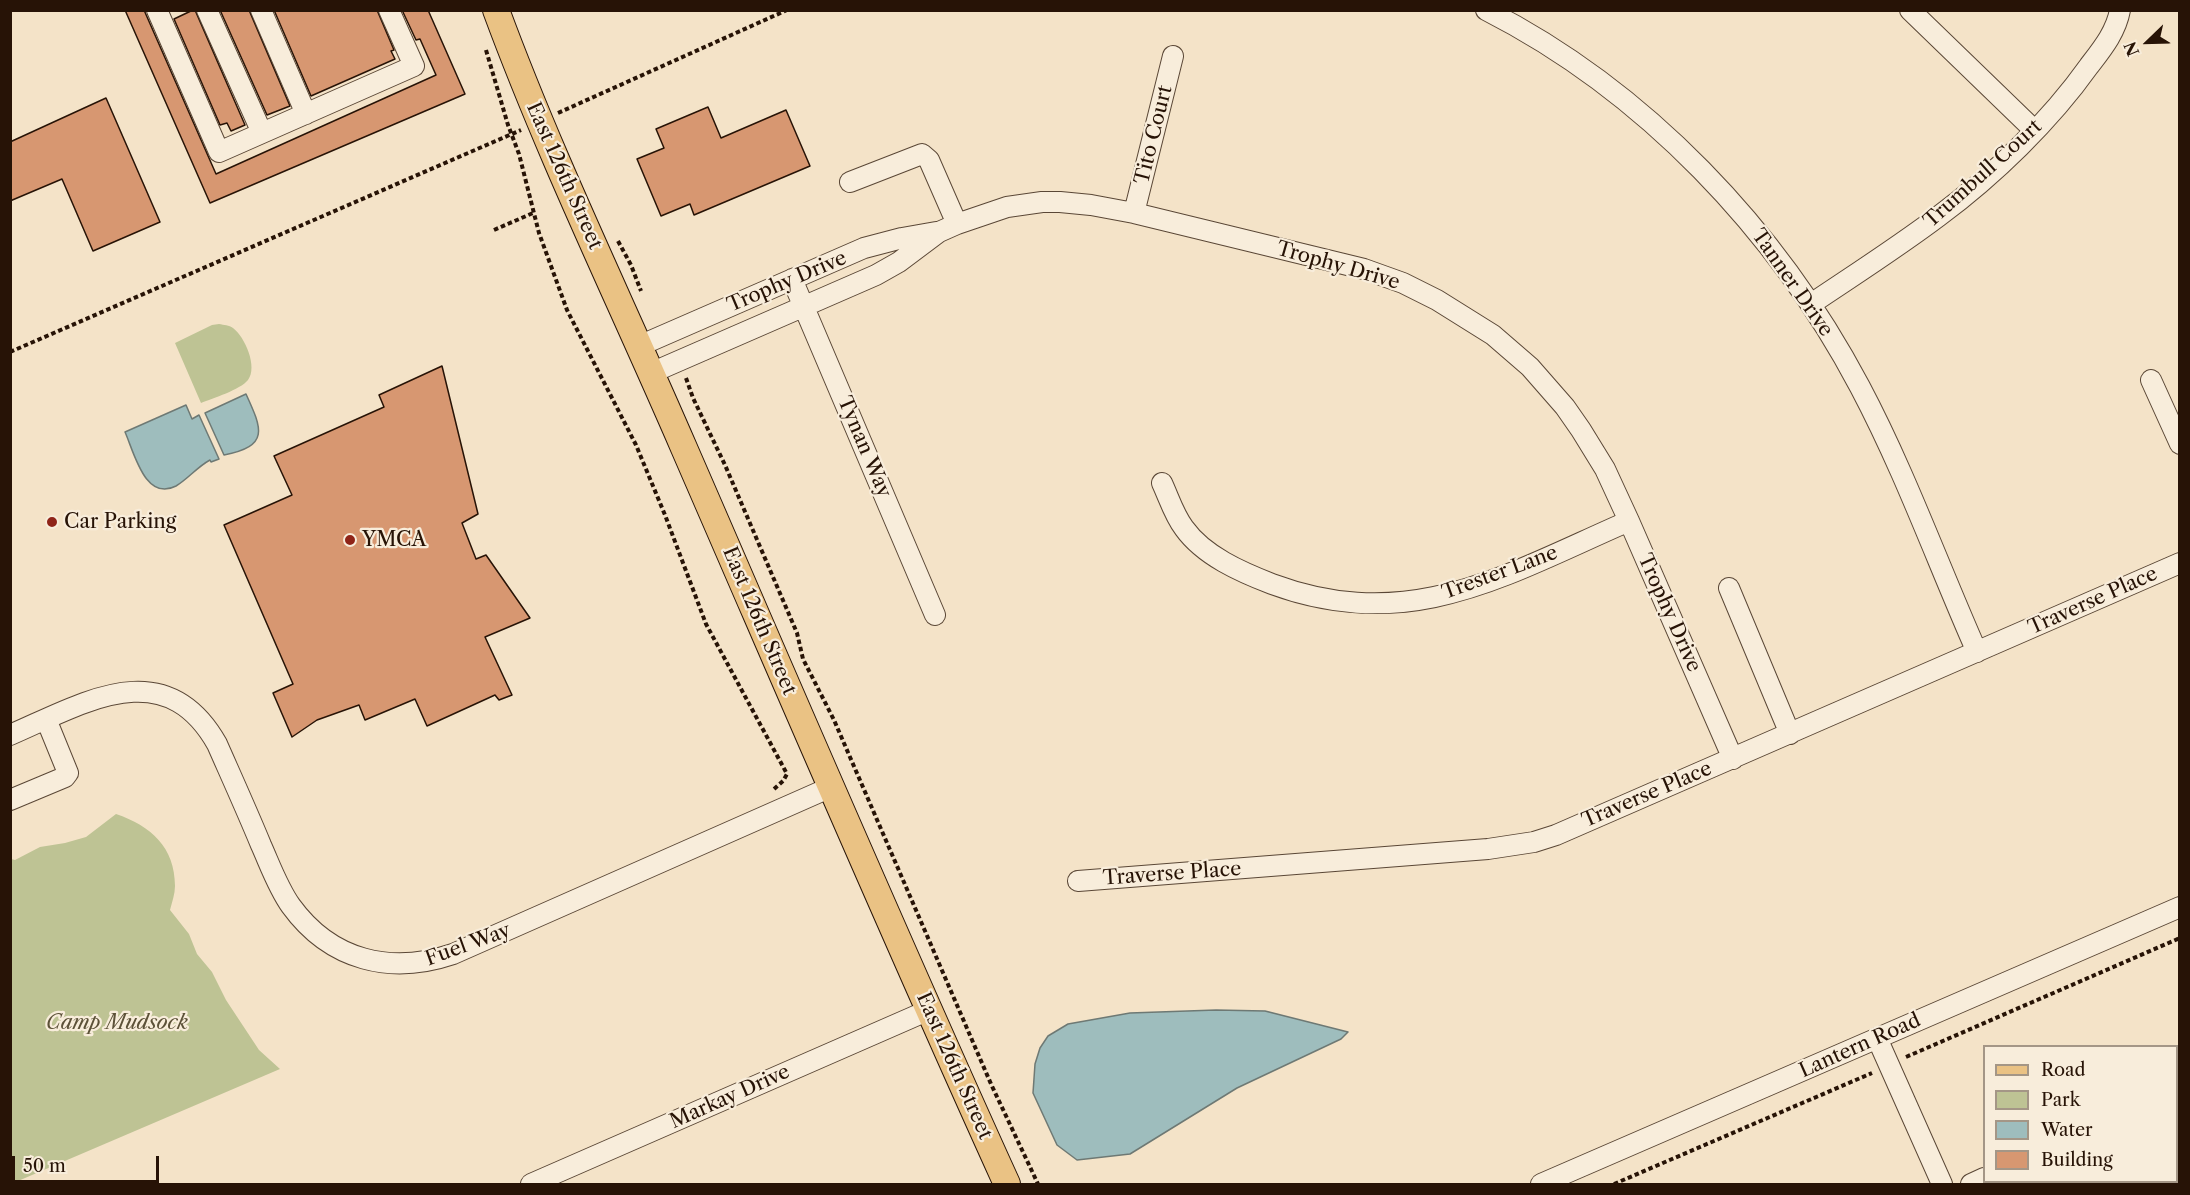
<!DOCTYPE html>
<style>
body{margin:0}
#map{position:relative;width:2190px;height:1195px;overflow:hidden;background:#f4e3c8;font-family:"Libre Caslon Text",serif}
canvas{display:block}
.frame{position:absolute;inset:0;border:12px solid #271306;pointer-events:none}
.legend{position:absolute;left:1983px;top:1045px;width:195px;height:138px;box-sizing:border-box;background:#f8eddb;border:2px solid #a49686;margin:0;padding:8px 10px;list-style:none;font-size:18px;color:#271306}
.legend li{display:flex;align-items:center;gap:12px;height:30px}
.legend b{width:30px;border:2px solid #a49686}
.north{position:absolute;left:2118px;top:12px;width:60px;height:60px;-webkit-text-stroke:4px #f8eddb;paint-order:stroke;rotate:247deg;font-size:16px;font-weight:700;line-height:24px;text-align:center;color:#271306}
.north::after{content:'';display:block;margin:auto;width:21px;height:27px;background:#271306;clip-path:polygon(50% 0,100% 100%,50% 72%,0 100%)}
.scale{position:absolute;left:12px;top:1156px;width:147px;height:27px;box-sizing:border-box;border:3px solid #271306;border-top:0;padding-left:8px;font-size:18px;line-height:21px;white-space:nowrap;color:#271306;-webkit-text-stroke:4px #f8eddb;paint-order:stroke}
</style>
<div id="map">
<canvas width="2190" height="1195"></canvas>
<div class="frame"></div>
<ul class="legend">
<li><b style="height:8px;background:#eac284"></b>Road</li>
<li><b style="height:16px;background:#bec394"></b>Park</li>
<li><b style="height:16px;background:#9ebdbd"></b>Water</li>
<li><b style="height:16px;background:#d79771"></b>Building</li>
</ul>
<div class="north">N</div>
<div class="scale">50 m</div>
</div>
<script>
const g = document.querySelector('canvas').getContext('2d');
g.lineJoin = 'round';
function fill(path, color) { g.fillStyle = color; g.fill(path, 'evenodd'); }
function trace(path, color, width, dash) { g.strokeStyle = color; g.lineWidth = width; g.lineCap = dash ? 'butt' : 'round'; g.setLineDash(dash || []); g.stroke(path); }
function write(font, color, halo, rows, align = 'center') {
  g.font = font + ' "Libre Caslon Text",serif'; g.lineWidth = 4.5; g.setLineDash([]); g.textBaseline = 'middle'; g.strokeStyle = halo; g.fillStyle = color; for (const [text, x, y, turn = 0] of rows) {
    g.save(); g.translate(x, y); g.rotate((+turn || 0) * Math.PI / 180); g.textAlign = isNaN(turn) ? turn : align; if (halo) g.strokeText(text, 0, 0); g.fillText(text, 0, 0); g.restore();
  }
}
fill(new Path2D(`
 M219,324C224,325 229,325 233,328C245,337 258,367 248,380C240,390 213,398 201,403L175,343L212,325Z
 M116,814C151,826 175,847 175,886C175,894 172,902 170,910L189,934L197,954L212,972L226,1000L259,1050L280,1069L11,1184V859L15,860L40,847L65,843L86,837Z`), '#bec394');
const water = new Path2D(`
 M246,394C262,429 270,446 224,455L205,413Z
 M186,405L192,419L199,415L219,459L211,462L210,460C197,467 188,479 176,486C145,502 134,452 125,432Z
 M1216,1010L1265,1011L1348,1032L1341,1039L1237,1088L1130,1154L1077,1160L1057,1145L1033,1093L1035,1064L1040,1048L1048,1036L1068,1024L1130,1013Z`);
fill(water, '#9ebdbd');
trace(water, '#6e7974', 1.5);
const building = new Path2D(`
 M125,10H144L216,174L436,75L420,39L416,40L402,10H428L465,94L210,203Z
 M193,10H195L245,125L231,131L227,123L220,125L174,19Z
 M220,10H249L290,106L267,115Z
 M274,10H377L394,50L391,51L395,59L311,96Z
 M106,98L160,222L93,251L62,179L10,201V142Z
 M708,107L721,138L786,110L810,166L694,215L690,204L661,216L637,159L664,148L656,129Z
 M442,366L478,514L462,523L476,559L486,555L530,618L485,637L512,695L499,700L495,695L427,726L415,699L365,720L359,705L317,720L292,737L273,693L293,684L224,525L292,495L274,456L384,407L379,395Z`);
fill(building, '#d79771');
trace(building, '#271306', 1.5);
const minor = new Path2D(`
 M157,10L219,152L414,66L389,10
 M207,10L262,133
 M261,10L306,114
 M1486,10C1645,91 1777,230 1860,387C1905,472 1938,564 1977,652
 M1910,10L2034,130
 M850,182L922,154L929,160L957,224
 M1134,213L1173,56
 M792,279L935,615
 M1811,304C1854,275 1898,247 1939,216C1993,176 2050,121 2089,66C2102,49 2116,32 2120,10
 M639,346L864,248L902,238L936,232
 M651,373L876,275L899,262L939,232L957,224L1007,207L1042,202H1060L1091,205L1134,213L1364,269L1403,283L1437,300L1493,335L1530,367L1565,407L1581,430L1605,469L1629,521L1733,759
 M2151,380L2180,444
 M1162,483C1169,498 1174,515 1184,528C1204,556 1241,572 1272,584C1410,635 1505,575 1629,521
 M1729,588L1790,734
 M10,735C84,703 165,652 217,744C232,778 247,811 261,845C270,865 278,888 291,906C331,961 391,975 453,954L831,787
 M10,800L65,777L68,773L46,719
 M1078,881L1488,849L1534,842L1556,835L2180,563
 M1877,1038L1942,1184
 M2176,1095L2180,1094
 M531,1184L929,1010
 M1541,1184L2180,907
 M1971,1184L1984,1178`);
const major = new Path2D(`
 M496,10C551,159 621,302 684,448C791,694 896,940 1007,1184`);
trace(minor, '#5a4736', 22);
trace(major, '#271306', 28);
trace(new Path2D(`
 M486,50L508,125L519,154L539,233L567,310L636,445L665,515L706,624L787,774L783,781L773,790
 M558,113L787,10
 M494,230L533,213
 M618,241L631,265L641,291
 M10,352L521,130
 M686,378L693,398L725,465L797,633L803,659L834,720L991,1084L1038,1184
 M1906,1057L2180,938
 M1614,1184L1872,1073`), '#271306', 4, [4.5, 3]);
trace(minor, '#f8eddb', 20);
trace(major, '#eac284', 26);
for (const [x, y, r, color] of [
 [52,522,6,"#8f2418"],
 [350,540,6,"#8f2418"]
]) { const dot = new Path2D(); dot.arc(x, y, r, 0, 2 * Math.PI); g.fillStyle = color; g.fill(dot); trace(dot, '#f8eddb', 2); }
write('20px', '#271306', '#f8eddb', [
 ["Tito Court",1154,135,-76],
 ["Trumbull Court",1983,174,-42],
 ["East 126th Street",564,176,66],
 ["Trophy Drive",1338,266,16],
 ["Trophy Drive",787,282,-23],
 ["Tanner Drive",1792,283,55],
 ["Tynan Way",864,447,67],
 ["Trester Lane",1500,573,-20],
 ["Traverse Place",2093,601,-24],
 ["Trophy Drive",1669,613,66],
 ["East 126th Street",759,621,67],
 ["Traverse Place",1647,795,-23],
 ["Traverse Place",1172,874,-4],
 ["Fuel Way",468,945,-20],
 ["Lantern Road",1860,1046,-24],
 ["East 126th Street",954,1066,66],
 ["Markay Drive",730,1097,-24]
]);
write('20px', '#271306', '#f8eddb', [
 ["Car Parking",64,522],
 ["YMCA",362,540]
], 'left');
write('italic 20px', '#5c5138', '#f8eddb', [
 ["Camp Mudsock",117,1023]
]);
</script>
